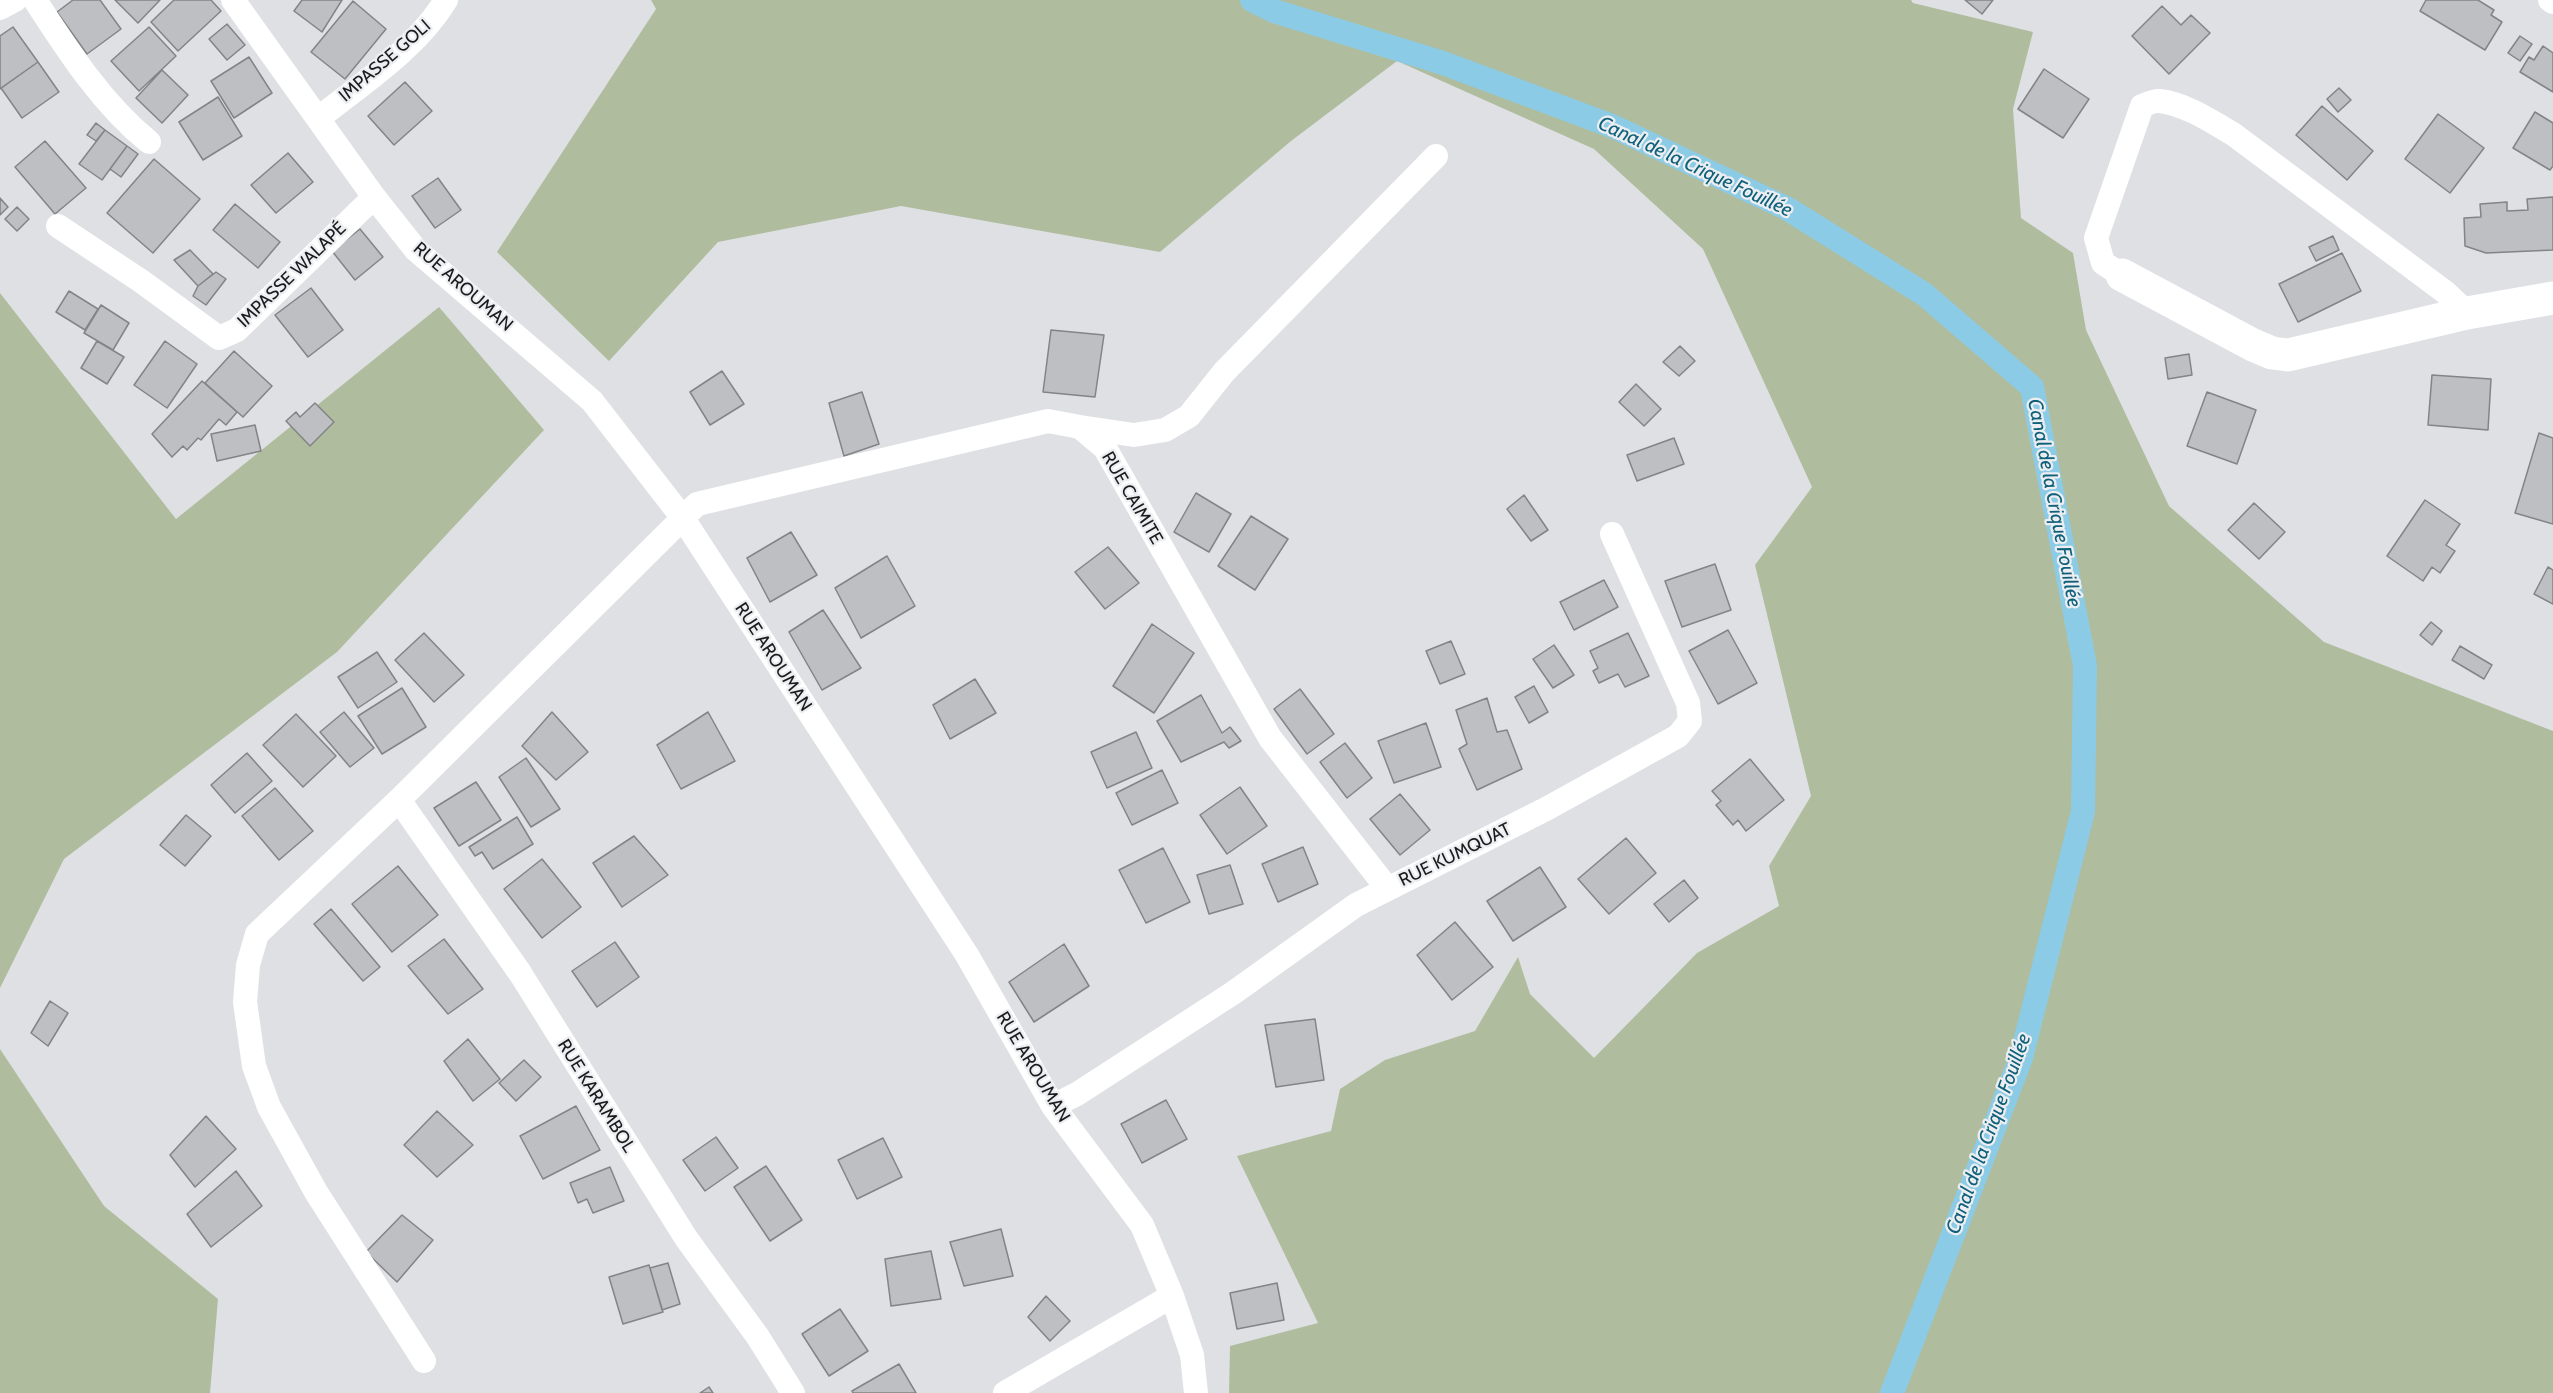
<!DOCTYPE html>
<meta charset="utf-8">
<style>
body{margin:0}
canvas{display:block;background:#dfe0e4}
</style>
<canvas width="2553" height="1393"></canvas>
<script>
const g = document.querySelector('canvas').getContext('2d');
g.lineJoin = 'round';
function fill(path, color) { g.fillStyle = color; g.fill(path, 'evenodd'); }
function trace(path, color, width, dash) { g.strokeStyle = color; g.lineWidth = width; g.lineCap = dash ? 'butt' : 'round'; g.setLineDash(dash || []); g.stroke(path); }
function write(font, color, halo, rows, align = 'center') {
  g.font = font + ' Cabin,sans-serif'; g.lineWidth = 4.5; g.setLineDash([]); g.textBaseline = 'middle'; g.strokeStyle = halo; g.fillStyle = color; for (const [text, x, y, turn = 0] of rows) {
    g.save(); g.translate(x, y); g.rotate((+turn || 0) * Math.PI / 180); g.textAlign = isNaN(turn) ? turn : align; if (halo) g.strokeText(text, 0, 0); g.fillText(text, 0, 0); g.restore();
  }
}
fill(new Path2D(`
 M651,0H1911L1913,3L2033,32L2013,109L2021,218L2073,253L2086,330L2169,506L2324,642L2553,731V1393H1229L1230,1346L1318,1323L1237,1156L1331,1131L1340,1089L1385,1060L1475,1031L1518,957L1530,994L1594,1058L1697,953L1779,906L1769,866L1811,796L1755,565L1812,487L1703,249L1594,149L1397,61L1291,141L1160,252L901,206L718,242L609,361L497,252L656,9Z
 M0,293L176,519L439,307L544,430L337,652L64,859L0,988Z
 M0,1049L104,1206L218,1299L210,1393H0Z`), '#afbd9e');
trace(new Path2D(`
 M1252,0L1274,11L1443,63L1612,126L1788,209L1924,294L2032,387L2085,666L2083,811L2021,1058L1892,1393`), '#8ccbe5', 24);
const building = new Path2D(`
 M73,0H100L121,29L87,54L57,12Z
 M115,0H160L138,23Z
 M174,0H211L221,11L178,51L151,22Z
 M302,0H342L322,32L294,11Z
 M1965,0H1993L1982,14Z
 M2426,0H2478L2494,10L2491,15L2502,22L2485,50L2420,11Z
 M353,1L386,29L345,79L311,52Z
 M2162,6L2181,25L2191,15L2210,33L2169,74L2132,36Z
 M227,24L245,45L227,60L209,39Z
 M13,27L38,62L0,89V36Z
 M149,27L176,56L139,91L111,61Z
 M2520,36L2532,44L2520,61L2508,53Z
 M2543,46L2553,53V92L2520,72L2529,57L2534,60Z
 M249,57L272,93L234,118L211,81Z
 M38,62L59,92L22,118L1,88Z
 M2044,69L2089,99L2063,138L2018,109Z
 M162,70L188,95L162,123L136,98Z
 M405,82L432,111L394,145L368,116Z
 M2339,88L2351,100L2338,112L2327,99Z
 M218,97L242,136L203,160L179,122Z
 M2322,106L2373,151L2347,180L2296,135Z
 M2535,112L2553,123V166L2550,170L2513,148Z
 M2438,114L2484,148L2450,193L2405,159Z
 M96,123L105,130L96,141L87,135Z
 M105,130L127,146L102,180L79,164Z
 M45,141L86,188L55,214L15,167Z
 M127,146L138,154L121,177L110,169Z
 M288,153L313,182L276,213L251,185Z
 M154,159L200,199L153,253L107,213Z
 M438,178L461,210L435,228L412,196Z
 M2553,197V250L2486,253L2465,246L2464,218L2481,217L2480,204L2507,202V211L2528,210L2527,199Z
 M0,198L8,207L0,215Z
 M235,204L280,242L258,268L213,230Z
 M17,207L29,219L17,231L5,219Z
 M360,229L383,257L355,280L332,251Z
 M2333,236L2339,250L2316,261L2309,247Z
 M190,250L213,274L198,286L174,260Z
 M2342,253L2361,291L2298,322L2279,284Z
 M216,272L226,279L206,305L193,296L198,286Z
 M311,288L343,330L308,357L275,315Z
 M69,291L98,309L85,330L56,312Z
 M101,305L129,323L113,350L84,333Z
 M1051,330L1104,335L1095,397L1043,392Z
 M97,341L124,357L107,384L81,368Z
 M165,341L197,364L167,408L134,385Z
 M1680,346L1695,361L1679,376L1663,362Z
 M234,351L272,386L243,417L205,383Z
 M2189,354L2192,375L2168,379L2165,358Z
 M722,371L744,404L710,425L690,392Z
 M2432,375L2491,379L2488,430L2428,425Z
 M202,381L237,412L226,425L219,419L201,440L198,438L187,450L183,446L172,457L152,434Z
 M1636,384L1661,409L1644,426L1619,402Z
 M862,392L879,444L844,456L829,403Z
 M2207,392L2256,410L2237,464L2187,446Z
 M315,403L334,422L310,446L286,421L296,412L300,417Z
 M255,425L261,451L217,461L211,434Z
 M2539,433L2553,438V524L2515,513Z
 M1674,438L1684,464L1637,481L1627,455Z
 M1196,493L1231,514L1209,552L1174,532Z
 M1524,495L1548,530L1531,541L1507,509Z
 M2425,500L2460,524L2446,545L2455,551L2440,573L2432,567L2423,581L2387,556Z
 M2254,503L2285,532L2259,559L2228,530Z
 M1251,516L1288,539L1255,590L1218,566Z
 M791,532L817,575L770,602L747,558Z
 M1108,547L1139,583L1105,609L1075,572Z
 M887,556L915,606L861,638L835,588Z
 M1715,564L1731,610L1682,627L1665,581Z
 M2548,567L2553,570V604L2534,594Z
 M1604,580L1618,607L1574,630L1560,602Z
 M823,610L861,668L822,690L789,632Z
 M2431,622L2442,631L2432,645L2420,635Z
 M1152,624L1194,653L1154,713L1113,686Z
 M1728,630L1757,683L1718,704L1689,651Z
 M424,633L464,675L434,702L395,660Z
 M1628,633L1649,676L1625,687L1618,674L1599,683L1593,671L1598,668L1590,651Z
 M1451,641L1465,674L1440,684L1426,651Z
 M1554,645L1574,675L1553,688L1533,659Z
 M2460,646L2492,665L2484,679L2452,660Z
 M377,652L397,682L358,708L338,677Z
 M975,679L996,713L950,739L933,705Z
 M1534,686L1548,712L1529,723L1515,697Z
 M402,688L426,727L382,754L358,716Z
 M1300,689L1334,734L1307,754L1274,709Z
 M1201,695L1222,733L1230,727L1241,741L1229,748L1224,742L1181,762L1157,721Z
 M1487,698L1497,732L1507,730L1522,769L1477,790L1459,749L1467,744L1456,710Z
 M344,712L374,748L350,767L320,732Z
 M552,712L588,752L556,780L522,746Z
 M708,712L735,761L681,789L657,745Z
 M296,714L336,756L303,787L263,745Z
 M1426,723L1441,767L1394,783L1378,741Z
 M1136,732L1152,768L1107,788L1091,752Z
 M1345,743L1372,778L1347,798L1320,762Z
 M247,753L272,781L235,813L211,785Z
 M526,758L560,809L531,827L499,777Z
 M1750,759L1784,800L1746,831L1738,820L1733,825L1716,805L1721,801L1712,791Z
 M1162,770L1178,803L1132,825L1116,793Z
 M476,782L501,820L459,846L434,808Z
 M1240,787L1267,826L1227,854L1200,815Z
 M275,788L313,831L279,860L242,816Z
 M1400,794L1430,830L1400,855L1370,819Z
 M186,815L211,836L185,866L160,845Z
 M517,817L533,844L493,869L482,852L475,856L469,847Z
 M634,836L668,875L622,907L593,863Z
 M1626,838L1656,873L1609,914L1578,879Z
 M1303,847L1318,884L1278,902L1262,864Z
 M1163,848L1190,902L1146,923L1119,870Z
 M542,859L581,907L542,938L504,889Z
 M1230,865L1243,904L1209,914L1197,875Z
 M398,866L438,915L392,952L352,904Z
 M1540,867L1566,907L1513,941L1487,901Z
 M1684,880L1698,898L1669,922L1654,904Z
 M331,909L380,967L363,981L314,924Z
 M1455,922L1493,967L1452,1000L1417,955Z
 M444,939L483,989L448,1014L408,966Z
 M615,942L639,977L597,1007L572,971Z
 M1064,944L1089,986L1034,1022L1009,982Z
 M50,1001L68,1013L48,1046L31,1033Z
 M1315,1019L1324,1080L1276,1087L1265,1025Z
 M468,1039L500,1079L473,1101L444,1061Z
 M524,1060L541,1077L516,1101L499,1083Z
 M1166,1100L1187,1139L1142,1163L1121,1124Z
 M576,1106L600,1150L543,1179L520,1136Z
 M437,1111L473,1145L437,1177L404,1145Z
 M206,1116L236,1149L195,1187L170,1155Z
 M716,1137L738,1168L705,1191L683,1160Z
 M883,1138L902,1177L857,1199L838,1160Z
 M766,1166L802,1220L770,1241L734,1187Z
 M610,1167L624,1201L593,1213L587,1199L578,1203L570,1183Z
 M236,1171L262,1206L211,1247L187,1214Z
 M402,1215L433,1240L397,1282L366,1252Z
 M1001,1229L1013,1276L964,1286L950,1242Z
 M931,1251L941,1299L891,1306L885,1259Z
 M668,1263L680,1304L662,1310L650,1268Z
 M649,1265L663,1312L623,1324L609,1277Z
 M1277,1283L1284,1320L1237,1329L1230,1293Z
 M1046,1296L1070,1321L1050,1341L1028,1317Z
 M840,1309L868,1351L829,1376L802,1334Z
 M899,1364L916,1393H853L852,1391Z
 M709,1387L713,1393H700Z`);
fill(building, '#bdbfc2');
trace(building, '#838487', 1.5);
trace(new Path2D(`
 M35,0C68,51 102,104 149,142
 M233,0L374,197L416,250L592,401L682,517L967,955L1053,1106L1142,1225L1172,1296L1192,1355L1196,1393
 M2550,0L2553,2
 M0,8L15,0
 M319,118C364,82 416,49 446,0
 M58,226L141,281L219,338L237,330L374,197
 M2122,275L2103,263L2096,238L2142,106C2147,104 2154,100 2160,101C2185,104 2211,121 2233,134L2445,292L2467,313
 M1080,427L1134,435L1165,430L1189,416L1224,372L1436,156
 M399,800L520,973L686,1238L758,1337L793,1393
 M1053,1106L1077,1094L1233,993L1356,905L1546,809L1678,736L1690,721L1688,703L1612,534
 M424,1361L316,1192L269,1107L254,1066L245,1002L248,965L257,934L399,800L697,504L1048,421L1080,427L1105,448L1270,738L1387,888
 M1005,1393L1172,1296`), '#fff', 24);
trace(new Path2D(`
 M2122,275L2253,345L2272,353L2288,355L2467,313L2553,298`), '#fff', 33);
write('18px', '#1b1b1c', '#eceef1', [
 ["IMPASSE GOLI",385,61,-41],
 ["IMPASSE WALAPÉ",292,275,-44],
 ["RUE AROUMAN",463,287,41],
 ["RUE CAIMITE",1132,498,60],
 ["RUE AROUMAN",773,657,57],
 ["RUE KUMQUAT",1455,855,-26],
 ["RUE AROUMAN",1033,1067,59],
 ["RUE KARAMBOL",596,1096,58]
]);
write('italic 20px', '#0f617b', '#eceef1', [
 ["Canal de la Crique Fouillée",1695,167,25],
 ["Canal de la Crique Fouillée",2054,503,79],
 ["Canal de la Crique Fouillée",1989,1134,-70]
]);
</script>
